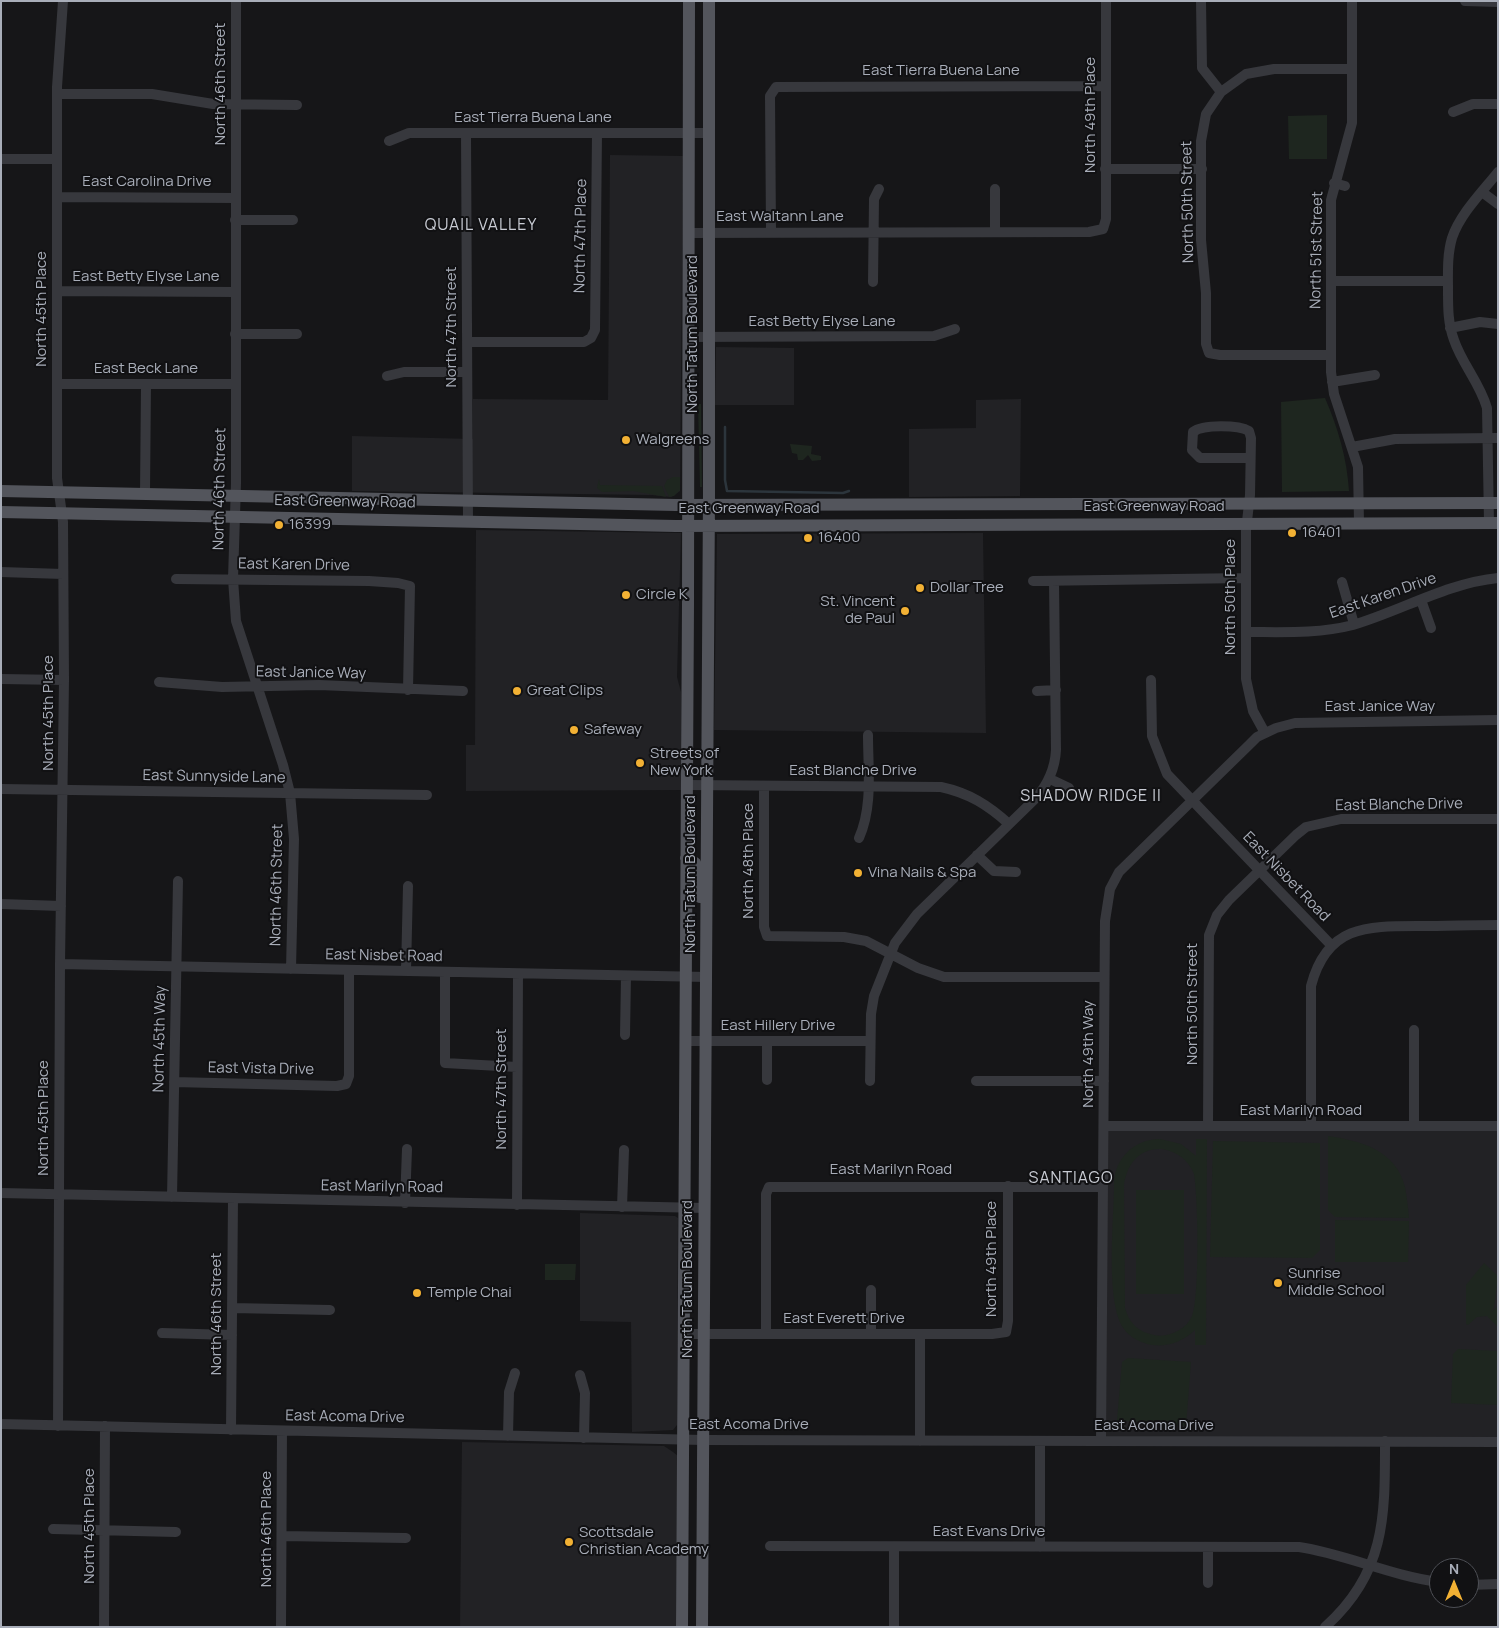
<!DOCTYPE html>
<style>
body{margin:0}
#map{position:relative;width:1499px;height:1628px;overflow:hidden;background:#161618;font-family:Manrope,sans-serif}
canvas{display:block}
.frame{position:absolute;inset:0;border:2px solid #a8adb8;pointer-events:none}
.north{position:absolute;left:1429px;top:1558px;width:50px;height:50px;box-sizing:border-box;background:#111113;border:1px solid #4d4f55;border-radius:50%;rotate:0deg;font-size:14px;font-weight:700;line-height:20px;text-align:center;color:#a8adb8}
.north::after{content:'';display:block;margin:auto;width:18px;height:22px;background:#f2b134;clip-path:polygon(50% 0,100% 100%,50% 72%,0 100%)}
</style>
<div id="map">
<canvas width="1499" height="1628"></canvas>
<div class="frame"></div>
<div class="north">N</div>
</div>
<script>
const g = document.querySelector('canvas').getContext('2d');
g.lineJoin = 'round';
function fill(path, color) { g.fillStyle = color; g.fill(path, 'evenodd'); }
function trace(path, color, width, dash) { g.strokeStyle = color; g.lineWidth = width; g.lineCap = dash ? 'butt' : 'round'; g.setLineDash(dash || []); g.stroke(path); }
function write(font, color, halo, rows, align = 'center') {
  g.font = font + ' Manrope,sans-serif'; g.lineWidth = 4; g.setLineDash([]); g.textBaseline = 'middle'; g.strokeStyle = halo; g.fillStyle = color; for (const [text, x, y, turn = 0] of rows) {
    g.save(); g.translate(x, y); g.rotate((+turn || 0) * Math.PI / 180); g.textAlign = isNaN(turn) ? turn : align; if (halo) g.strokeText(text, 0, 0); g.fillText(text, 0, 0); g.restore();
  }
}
fill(new Path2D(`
 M610,155L683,156L680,491L671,497L652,495L352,491V436L473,439V399L608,400Z
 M716,347L794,348V405H715Z
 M1021,399L1020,496L909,497V429L976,428V400Z
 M476,530L681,533L677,677L681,692V790L466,791V745H475Z
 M983,533L986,733L714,730L717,534Z
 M1104,1126H1498V1442L1101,1441Z
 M580,1213L675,1216L678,1218L677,1425L673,1430L632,1432L631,1322L580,1321Z
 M462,1442L664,1446L673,1452L678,1456L676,1627H460Z`), '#222225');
fill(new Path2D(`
 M1327,115V159H1289L1288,116Z
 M1325,398C1338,428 1347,458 1349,491L1282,492L1281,402Z
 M698,404H701L702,487H700Z
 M790,444L812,446L811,454L821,456V460L812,461L808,455L803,460H798L797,454L792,453Z
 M673,477H680V490L674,496L669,497L664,486L667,480Z
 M599,479L600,485L662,486L666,497L633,491L602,492L597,488Z
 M1328,1136C1361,1141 1396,1150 1405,1187C1407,1197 1408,1208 1409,1218L1335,1217L1328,1210Z
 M1160,1139L1181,1144L1196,1156V1139H1207L1206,1345H1195V1330C1183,1341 1170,1347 1153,1345C1143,1344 1130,1338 1124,1329C1105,1302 1114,1219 1114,1185C1114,1159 1134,1139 1160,1139ZM1162,1149C1177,1152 1188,1159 1194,1174C1198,1198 1200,1296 1192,1316C1186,1330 1168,1338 1154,1335C1138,1332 1129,1323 1125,1308L1124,1185C1127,1164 1139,1148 1162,1149Z
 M1213,1141L1320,1143V1250L1312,1258L1210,1257Z
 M1136,1190H1184V1294H1136Z
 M1335,1220L1409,1221L1408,1262H1335Z
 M1484,1263L1498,1276L1494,1308L1490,1313L1498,1306V1327L1487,1316L1477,1317L1468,1325L1466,1324V1285Z
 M545,1264H576L575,1280H545Z
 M1458,1349L1498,1351V1405L1451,1403L1453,1354Z
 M1128,1358L1191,1362L1186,1426L1117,1420L1122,1362Z`), '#1e261f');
trace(new Path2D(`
 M725,427V480L727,491L843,493L849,491`), '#2c353c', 2.5);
trace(new Path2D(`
 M236,1V483L233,579L236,621L283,765L290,793L294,839L291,969
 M1201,1L1202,68L1221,92
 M1352,1V123L1331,200V372L1334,394L1358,467L1359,523
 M1465,1L1498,2
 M57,94H152L213,104L297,105
 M1453,112L1473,104H1498
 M466,133L468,521
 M389,141L409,133H710
 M1,159H57
 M1105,169H1202
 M1334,183L1345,186
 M995,189V231
 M1482,192L1498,204
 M57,197L236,198
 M235,220H293
 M771,232L770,96L776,87L1106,86
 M688,233L1089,232L1103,229L1106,219V1
 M1331,281H1448
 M873,282L874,199L879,189
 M58,291L235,292
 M1450,328L1480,322L1498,324
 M235,334H297
 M689,337L934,336L955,329
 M467,342H584L591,338L595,330L597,133
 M1331,355H1220L1209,353L1206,344V293L1201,240V141L1206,114L1221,92L1246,74L1274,69H1352
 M387,376L404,372H467
 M1332,382L1375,375
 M57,384H235
 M1352,447L1395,439L1498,438
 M1250,458H1200L1192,450L1193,432C1203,424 1239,425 1249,431L1251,438L1250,495L1246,530V679L1253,711L1265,733
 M145,493L146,384
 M1489,523L1487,408C1480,383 1462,364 1454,340C1448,324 1448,308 1448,291C1448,273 1447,255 1452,238C1460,214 1482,192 1498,172
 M1,572L63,574
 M176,579L369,581L398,583L410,586L408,690
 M1033,581L1246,578
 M1342,582L1354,624
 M1421,600L1431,628
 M1246,632C1282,632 1318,634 1353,625C1401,611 1447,583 1498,578
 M1,679L64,680
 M1151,680L1152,736L1167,774L1332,946
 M159,682L222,687L319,685L463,691
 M1037,691L1056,690
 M1050,779L1069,788
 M687,785L941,787C969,793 988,805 1009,824
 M764,786V927L767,936L844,937L866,941L918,968L944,977H1104
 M1,789L427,795
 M859,838C873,807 868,769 868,735
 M977,855L994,871L1016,872
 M1,904L61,906
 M60,964L707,977
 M406,971L408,886
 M445,972V1063L517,1067
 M1414,1030V1126
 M625,1035L626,976
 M685,1041H870
 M767,1080V1041
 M870,1081L871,1014L874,996L895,943L917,914L1036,798C1048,784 1055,769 1056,750L1054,581
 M976,1081H1104
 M174,1082L337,1086L346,1084L349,1076V970
 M1104,1126H1498
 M1208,1126L1209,935L1217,915L1229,900L1296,835L1306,827L1341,819H1498
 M1311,1126V986C1327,925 1367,926 1420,926C1446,926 1472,925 1498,925
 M1,1193L705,1208
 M172,1197L178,881
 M405,1203L407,1149
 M517,1205L518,974
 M622,1207L624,1150
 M871,1290V1334
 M232,1308L330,1310
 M162,1333L232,1335
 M683,1334H992L1006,1332L1008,1321V1186
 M766,1334V1194L769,1187H1103
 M580,1375L585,1393L584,1438
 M1,1424L703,1440L1498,1442
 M58,1426L60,964L64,680L63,522L57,478V87L63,1
 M231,1430L233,1199
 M508,1436L509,1392L515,1373
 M920,1441V1334
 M1101,1441L1105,921L1110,889L1119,872L1249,745L1257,737L1276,728L1295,723L1498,720
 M53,1529L176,1532
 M282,1536L406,1538
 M770,1546L1299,1547C1346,1554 1391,1576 1439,1582
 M894,1547V1627
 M1040,1547V1441
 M1208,1547V1583
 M1469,1585L1498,1584
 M104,1627L105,1426
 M281,1627L282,1431
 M1325,1627C1386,1573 1385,1516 1385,1441`), '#37383d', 10);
trace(new Path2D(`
 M1,491L676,505L1498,503
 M1,512L676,526L1498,523
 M686,858L695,863L700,897
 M682,1627L688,604L689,1
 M702,1627L709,493V1`), '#53555c', 12);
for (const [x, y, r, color] of [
 [626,440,5,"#f2b134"],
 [279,525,5,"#f2b134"],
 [1292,533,5,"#f2b134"],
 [808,538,5,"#f2b134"],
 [920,588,5,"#f2b134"],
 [626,595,5,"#f2b134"],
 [905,611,5,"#f2b134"],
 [517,691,5,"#f2b134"],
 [574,730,5,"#f2b134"],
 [640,763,5,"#f2b134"],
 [858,873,5,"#f2b134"],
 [1278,1283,5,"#f2b134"],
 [417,1293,5,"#f2b134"],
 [569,1542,5,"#f2b134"]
]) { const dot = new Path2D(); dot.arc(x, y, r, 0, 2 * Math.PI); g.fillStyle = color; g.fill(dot); trace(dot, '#111113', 2); }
write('15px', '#a8adb8', '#111113', [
 ["East Tierra Buena Lane",941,71],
 ["North 46th Street",221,84,-90],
 ["North 49th Place",1091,115,-90],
 ["East Tierra Buena Lane",533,118],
 ["East Carolina Drive",147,182],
 ["North 50th Street",1188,202,-91],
 ["East Waltann Lane",780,217],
 ["North 47th Place",581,236,-89],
 ["North 51st Street",1317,250,-89],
 ["East Betty Elyse Lane",146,277],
 ["North 45th Place",42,309,-90],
 ["East Betty Elyse Lane",822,322],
 ["North 47th Street",452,327,-90],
 ["North Tatum Boulevard",693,334,-90],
 ["East Beck Lane",146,369],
 ["North 46th Street",220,489,-89],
 ["East Greenway Road",345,502,1],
 ["East Greenway Road",1154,507],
 ["East Greenway Road",749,509],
 ["East Karen Drive",294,565,1],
 ["East Karen Drive",1383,596,-19],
 ["North 50th Place",1231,597,-90],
 ["East Janice Way",311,673,1],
 ["East Janice Way",1380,707],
 ["North 45th Place",49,713,-90],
 ["East Blanche Drive",853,771],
 ["East Sunnyside Lane",214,777,1],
 ["East Blanche Drive",1399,805,-1],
 ["North 48th Place",749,861,-90],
 ["North Tatum Boulevard",691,874,-90],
 ["East Nisbet Road",1286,877,46],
 ["North 46th Street",277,885,-89],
 ["East Nisbet Road",384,956,1],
 ["North 50th Street",1193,1004,-90],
 ["East Hillery Drive",778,1026],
 ["North 45th Way",160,1039,-89],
 ["North 49th Way",1089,1054,-90],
 ["East Vista Drive",261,1069,1],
 ["North 47th Street",502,1089,-90],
 ["East Marilyn Road",1301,1111],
 ["North 45th Place",44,1118,-90],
 ["East Marilyn Road",891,1170],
 ["East Marilyn Road",382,1187,1],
 ["North 49th Place",992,1259,-90],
 ["North Tatum Boulevard",688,1279,-90],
 ["North 46th Street",217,1314,-90],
 ["East Everett Drive",844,1319],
 ["East Acoma Drive",345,1417,1],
 ["East Acoma Drive",749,1425],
 ["East Acoma Drive",1154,1426],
 ["North 45th Place",90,1526,-90],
 ["North 46th Place",267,1529,-90],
 ["East Evans Drive",989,1532]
]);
write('15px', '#a8adb8', '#111113', [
 ["Walgreens",636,440],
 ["16399",289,525],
 ["16401",1302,533],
 ["16400",818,538],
 ["Dollar Tree",930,588],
 ["Circle K",636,595],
 ["St. Vincent",895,602,"right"],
 ["de Paul",895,619,"right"],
 ["Great Clips",527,691],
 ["Safeway",584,730],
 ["Streets of",650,754],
 ["New York",650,771],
 ["Vina Nails & Spa",868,873],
 ["Sunrise",1288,1274],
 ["Middle School",1288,1291],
 ["Temple Chai",427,1293],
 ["Scottsdale",579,1533],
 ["Christian Academy",579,1550]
], 'left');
g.letterSpacing = '1px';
write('16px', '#c9ccd4', '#111113', [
 ["QUAIL VALLEY",481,226],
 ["SHADOW RIDGE II",1091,797],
 ["SANTIAGO",1071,1179]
]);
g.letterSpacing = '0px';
</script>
